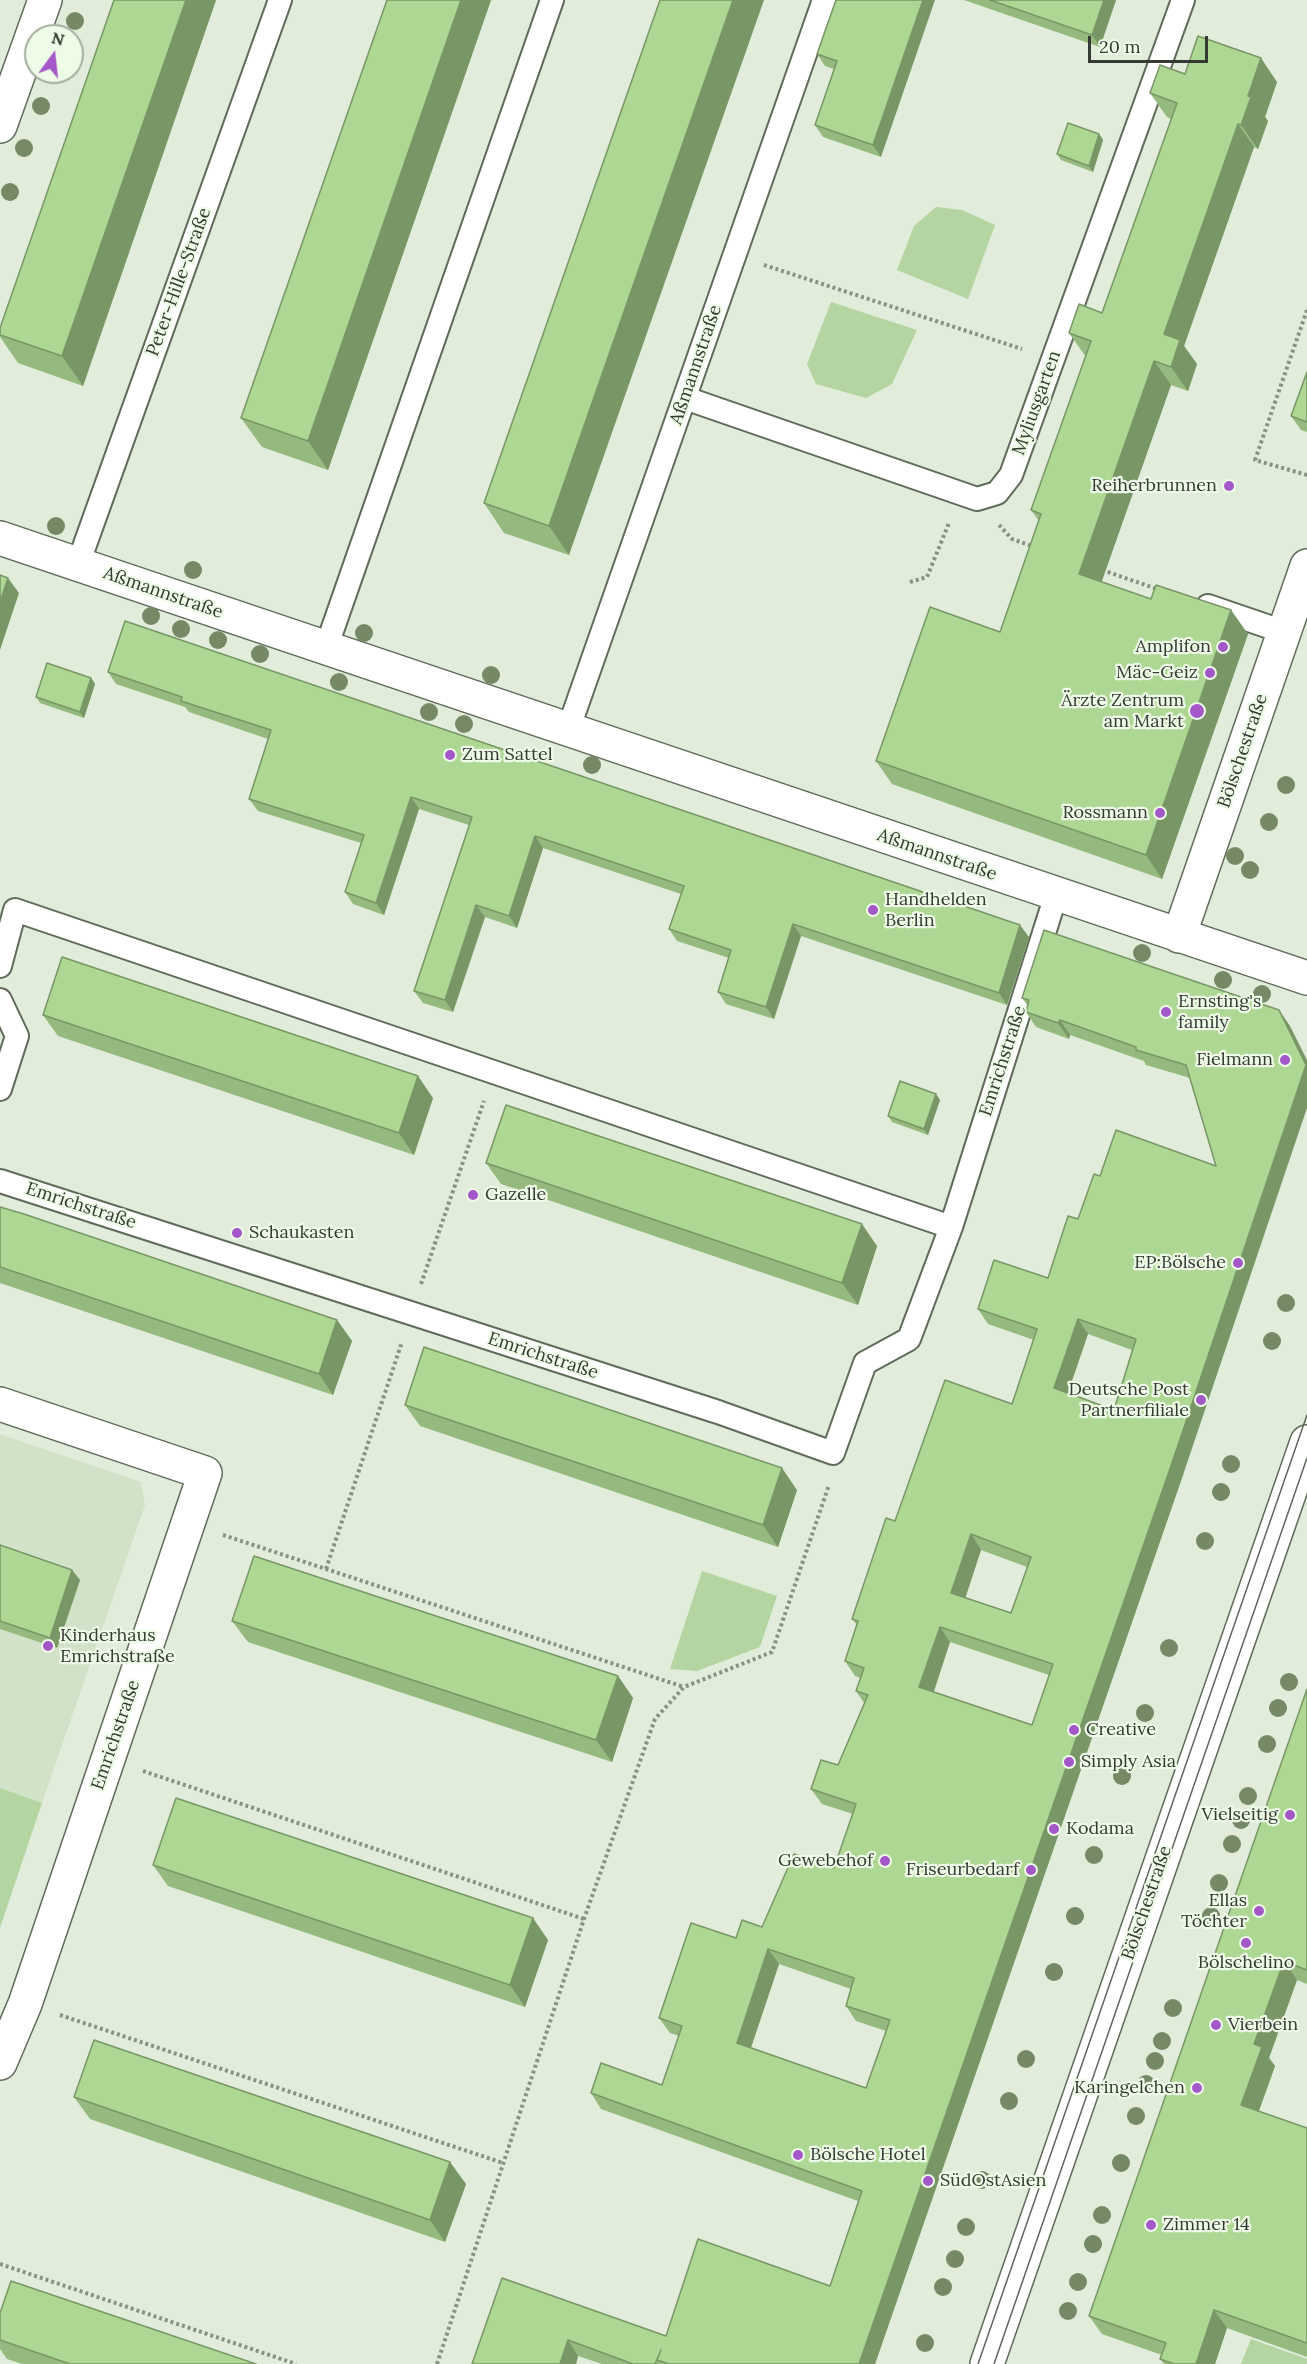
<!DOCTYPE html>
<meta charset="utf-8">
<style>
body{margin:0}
#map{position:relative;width:1307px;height:2364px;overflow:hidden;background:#e1edda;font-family:Lora,serif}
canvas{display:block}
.north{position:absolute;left:24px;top:24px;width:60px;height:60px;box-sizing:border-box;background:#eefbe7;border:2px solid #a4ae9f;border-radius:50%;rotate:15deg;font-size:16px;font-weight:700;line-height:24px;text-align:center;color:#353a32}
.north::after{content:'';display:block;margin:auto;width:21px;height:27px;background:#a457c8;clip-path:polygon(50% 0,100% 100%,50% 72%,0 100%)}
.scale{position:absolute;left:1088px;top:36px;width:120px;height:27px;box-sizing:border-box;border:3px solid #353a32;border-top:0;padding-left:8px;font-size:18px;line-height:21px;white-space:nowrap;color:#353a32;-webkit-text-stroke:4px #eefbe7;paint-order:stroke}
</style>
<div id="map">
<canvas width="1307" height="2364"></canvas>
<div class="north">N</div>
<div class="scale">20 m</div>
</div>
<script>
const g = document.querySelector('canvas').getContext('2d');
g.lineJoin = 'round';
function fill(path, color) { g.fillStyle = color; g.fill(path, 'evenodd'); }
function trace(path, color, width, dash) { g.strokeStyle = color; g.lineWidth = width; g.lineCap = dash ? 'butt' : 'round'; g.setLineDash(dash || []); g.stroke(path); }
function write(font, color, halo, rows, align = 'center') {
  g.font = font + ' Lora,serif'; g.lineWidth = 4.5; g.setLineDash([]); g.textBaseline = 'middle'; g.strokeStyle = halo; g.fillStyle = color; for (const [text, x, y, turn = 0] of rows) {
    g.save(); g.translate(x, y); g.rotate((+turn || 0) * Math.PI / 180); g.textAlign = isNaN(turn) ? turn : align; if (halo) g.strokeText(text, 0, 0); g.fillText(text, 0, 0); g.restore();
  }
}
fill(new Path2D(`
 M0,1434L141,1482L145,1505L42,1803L0,1788Z`), '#d1e2c8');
fill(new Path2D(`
 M936,207L962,210L995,225L968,299L897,270L914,226Z
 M831,302L917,330L892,384L866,398L816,384L807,364Z
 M702,1571L777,1596L760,1647L697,1671L670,1669Z
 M0,1788L42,1803L0,1928Z
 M1251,2339L1307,2359V2364H1241Z`), '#b4d4a1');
const service = new Path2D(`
 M685,398L977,499L997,493L1011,475L1183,0
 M78,564L280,0
 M1208,606L1284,632
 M326,648L552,0
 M568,730L824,0
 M0,966L15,910L951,1227
 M0,1000L17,1036L0,1089
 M0,1181L718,1412L833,1453L865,1363L909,1339L951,1227L1056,895`);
const minor = new Path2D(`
 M0,126L45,0
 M0,538L1307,978
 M1179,936L1307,566
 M0,1404L205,1473L25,2004L0,2063`);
const tertiary = new Path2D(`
 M987,2364L1307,1442`);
trace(service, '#616b5a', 26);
trace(minor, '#616b5a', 36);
trace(tertiary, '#616b5a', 36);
trace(new Path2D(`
 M764,265L1022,349
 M1307,310L1255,460L1307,475
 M999,525L1012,539L1032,546
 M1102,570L1157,589
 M910,582L927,577L949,523
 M421,1284L484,1101
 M223,1535L684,1687
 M326,1569L402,1342
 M143,1771L584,1919
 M60,2015L503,2163
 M0,2264L296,2364
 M437,2364L584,1919L655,1719L684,1687L772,1652L829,1485`), '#889183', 4, [3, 3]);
trace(service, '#fff', 22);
trace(minor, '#fff', 33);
trace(tertiary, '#fff', 33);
trace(new Path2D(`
 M978,2364L1307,1415
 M994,2364L1307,1458`), '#5f665b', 1.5);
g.fillStyle = '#768966';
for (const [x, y] of [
 [75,21],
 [41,106],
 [24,148],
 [10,192],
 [56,526],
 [193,570],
 [151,616],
 [181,629],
 [364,633],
 [218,640],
 [260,654],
 [491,675],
 [339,682],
 [429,712],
 [464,724],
 [592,765],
 [1286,785],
 [1269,822],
 [1235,856],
 [1250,870],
 [1142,953],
 [1223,980],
 [1262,994],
 [1286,1303],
 [1272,1341],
 [1231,1464],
 [1221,1492],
 [1205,1541],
 [1169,1648],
 [1289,1682],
 [1278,1708],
 [1145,1713],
 [1267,1744],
 [1122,1776],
 [1248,1796],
 [1241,1820],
 [1232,1844],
 [1094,1855],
 [1219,1883],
 [1075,1916],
 [1211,1916],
 [1054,1972],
 [1173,2008],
 [1162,2041],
 [1026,2059],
 [1155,2061],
 [1146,2084],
 [1009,2101],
 [1136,2116],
 [1121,2163],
 [982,2180],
 [1102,2215],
 [966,2227],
 [1093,2244],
 [955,2259],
 [1078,2282],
 [943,2287],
 [1068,2311],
 [925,2343]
]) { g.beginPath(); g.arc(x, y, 9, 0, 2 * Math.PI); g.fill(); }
fill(new Path2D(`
 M114,0H216L83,386L18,363L0,337V328Z
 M387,0H491L328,470L262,447L241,418Z
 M660,0L569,555L504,533L484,503Z
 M836,0L881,157L823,137L815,125L834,69L825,66L817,54Z
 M964,0H1116L1100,47Z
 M1185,74L1277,82L1265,117L1268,121L1258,149L1254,147L1184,346L1197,364L1188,391L1171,385L1101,582L1248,634L1162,879L892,784L876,761L1000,632L1039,521L1031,510L1086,357L1069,333L1102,313L1171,119L1167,117L1150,93Z
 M1099,134L1103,140L1093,172L1061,160L1057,154Z
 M1307,372V432L1301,430L1291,416Z
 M108,672L1029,937L1007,1005L801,936L774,1019L726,1004L718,992L729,958L677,941L669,929L681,894L543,848L517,928L485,917L453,1012L423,1003L414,991L469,825L419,809L384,915L353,904L345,892L361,843L258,811L249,799L268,739L189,712L185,707L116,684Z
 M91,678L95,684L84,718L40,703L36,697Z
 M1022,998L1290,1026L1183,1475L875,2364H602L578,2356L576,2364H472L502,2278L666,2336L830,2286L858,2201L601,2109L591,2093L662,2085L679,2036L670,2033L659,2018L736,1938L762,1927L834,1868L853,1814L822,1804L811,1789L838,1765L864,1703L856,1691L861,1678L855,1676L845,1661L857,1625L852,1619L895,1521L1012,1404L1034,1340L988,1324L978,1309L1048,1278L1100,1176L1216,1166L1190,1078L1146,1065L1144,1061L1070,1035L1069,1039L1036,1027L1026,1012L1028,1006ZM1088,1334L1132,1350L1114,1410L1068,1393ZM981,1550L1027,1567L1011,1613L965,1598ZM950,1642L1049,1675L1032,1725L934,1692ZM779,1964L851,1989L846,2006L856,2021L886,2031L866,2088L751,2048Z
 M43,1015L433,1098L414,1155L58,1036Z
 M940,1100L928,1135L892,1122L888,1116Z
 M486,1163L877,1246L858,1305L501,1184Z
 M0,1207L337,1320L352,1341L333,1395L0,1283Z
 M405,1405L797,1490L778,1547L420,1426Z
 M0,1545L72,1570L80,1580L57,1648L0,1629Z
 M232,1621L618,1676L633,1698L612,1762L248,1642Z
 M1307,1689V1984L1297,1980L1269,2058L1275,2066L1259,2111L1307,2128V2357L1227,2328L1215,2364H1164L1160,2359L1162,2355L1102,2334L1089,2316Z
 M153,1865L548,1940L525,2007L168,1886Z
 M74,2097L466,2184L445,2242L90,2119Z
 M0,2313L256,2364H22L7,2359L0,2349Z`), '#95b97e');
fill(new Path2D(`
 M186,0H216L83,386L62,356Z
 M461,0H491L328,470L308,441Z
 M733,0H764L569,555L549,526Z
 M923,0H935L881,157L873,145Z
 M1104,0H1116L1100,47L1092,35Z
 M1261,58L1277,82L1265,117L1268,121L1258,149L1241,125L1248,96Z
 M1238,124L1254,147L1184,346L1197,364L1188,391L1171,367L1164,334Z
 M1099,134L1103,140L1093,172L1089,166Z
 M1154,361L1171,385L1096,598L1079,574Z
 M8,578L19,593L0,650V602Z
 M1231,610L1248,634L1162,879L1146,855Z
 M91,678L95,684L84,718L80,712Z
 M411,797L419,809L384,915L376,903Z
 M535,836L543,848L517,928L509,916Z
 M476,905L485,917L453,1012L445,1000Z
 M793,924L801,936L774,1019L766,1007Z
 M1020,925L1029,937L1007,1005L999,993Z
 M1279,1010L1290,1026L1307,1060V1108L1183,1475L875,2364H859Z
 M1060,1020L1070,1035L1069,1039L1058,1023Z
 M418,1076L433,1098L414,1155L399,1133Z
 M936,1094L940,1100L928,1135L924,1129Z
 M862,1224L877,1246L858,1305L842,1283Z
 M1078,1319L1088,1334L1064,1403L1054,1388Z
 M337,1320L352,1341L333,1395L319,1374Z
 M782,1468L797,1490L778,1547L763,1525Z
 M971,1534L981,1550L962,1608L951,1593Z
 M72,1570L80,1580L57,1648L50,1638Z
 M940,1627L950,1642L930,1702L919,1687Z
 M618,1676L633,1698L612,1762L596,1740Z
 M533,1918L548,1940L525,2007L510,1985Z
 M768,1949L779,1964L747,2059L737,2043Z
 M1284,1961L1297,1980L1269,2058L1275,2066L1254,2124L1241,2105L1254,2044Z
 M450,2162L466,2184L445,2242L430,2220Z
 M1214,2310L1227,2328L1215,2364H1196Z
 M568,2340L578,2356L576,2364H560Z`), '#799667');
const building = new Path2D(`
 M114,0H186L62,356L0,335V328Z
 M387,0H461L308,441L241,418Z
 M660,0H733L549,526L484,503Z
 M836,0H923L873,145L815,125L837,61L817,54Z
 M990,0H1104L1092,35Z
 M1198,36L1261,58L1248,96L1251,97L1241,125L1238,124L1164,334L1180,340L1171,367L1154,361L1079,574L1151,599L1156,585L1231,610L1146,855L876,761L930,607L1000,632L1041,514L1031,510L1091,341L1069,333L1079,304L1102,313L1177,103L1150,93L1160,65L1185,74Z
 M1068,123L1099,134L1089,166L1057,154Z
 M1307,372V422L1291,416Z
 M0,575L8,578L0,602Z
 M125,621L1020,925L999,993L793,924L766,1007L718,992L731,950L669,929L684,886L535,836L509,916L476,905L445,1000L414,991L472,817L411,797L376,903L345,892L364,835L249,799L271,730L181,701L182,697L108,672Z
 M47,663L91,678L80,712L36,697Z
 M1044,930L1279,1010L1306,1065L1173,1460L859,2364H669L657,2360L661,2350L655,2364H633L568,2340L560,2364H472L502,2278L666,2336L698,2239L830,2286L862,2191L591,2093L601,2063L662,2085L682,2026L659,2018L691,1923L736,1938L742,1920L762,1927L794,1854L834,1868L856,1804L811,1789L821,1760L838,1765L868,1695L856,1691L864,1668L845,1661L858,1621L852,1619L886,1518L895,1521L945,1380L1012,1404L1037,1329L978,1309L994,1260L1048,1278L1068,1216L1078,1219L1094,1174L1100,1176L1116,1130L1216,1166L1186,1065L1136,1050V1047L1060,1020L1058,1023L1026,1012L1029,1000L1022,998ZM1078,1319L1136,1339L1114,1410L1054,1388ZM971,1534L1031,1557L1011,1613L951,1593ZM940,1627L1053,1664L1032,1725L919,1687ZM768,1949L854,1978L846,2006L890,2020L866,2088L737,2043Z
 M62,957L418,1076L399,1133L43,1015Z
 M900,1081L936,1094L924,1129L888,1116Z
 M506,1105L862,1224L842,1283L486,1163Z
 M0,1207L24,1214L337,1320L319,1374L0,1267Z
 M424,1347L782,1468L763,1525L405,1405Z
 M0,1545L72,1570L50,1638L0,1621Z
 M254,1556L618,1676L596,1740L232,1621Z
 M1307,1689V1970L1284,1961L1254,2044L1262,2047L1241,2105L1307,2128V2343L1214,2310L1196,2364H1174L1160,2359L1166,2343L1089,2316Z
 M176,1798L533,1918L510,1985L153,1865Z
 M94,2040L450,2162L430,2220L74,2097Z
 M11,2281L256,2364H70L0,2340V2313Z`);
fill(building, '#add793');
trace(building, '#799667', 1.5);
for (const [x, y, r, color] of [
 [1229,486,6,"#a457c8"],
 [1223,647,6,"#a457c8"],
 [1210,673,6,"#a457c8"],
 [1197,711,8,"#a457c8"],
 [450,755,6,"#a457c8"],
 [1160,813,6,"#a457c8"],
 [873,910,6,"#a457c8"],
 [1166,1012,6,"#a457c8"],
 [1285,1060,6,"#a457c8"],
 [473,1195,6,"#a457c8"],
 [237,1233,6,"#a457c8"],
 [1238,1263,6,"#a457c8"],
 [1201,1400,6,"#a457c8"],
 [48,1646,6,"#a457c8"],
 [1074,1730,6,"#a457c8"],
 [1069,1762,6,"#a457c8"],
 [1290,1815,6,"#a457c8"],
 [1054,1829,6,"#a457c8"],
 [885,1861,6,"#a457c8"],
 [1031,1870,6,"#a457c8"],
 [1259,1911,6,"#a457c8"],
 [1246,1943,6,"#a457c8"],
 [1216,2025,6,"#a457c8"],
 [1197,2088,6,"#a457c8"],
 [798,2155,6,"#a457c8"],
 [928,2181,6,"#a457c8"],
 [1151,2225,6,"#a457c8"]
]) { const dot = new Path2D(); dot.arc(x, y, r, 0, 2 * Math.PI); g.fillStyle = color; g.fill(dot); trace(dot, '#eefbe7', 2); }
write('18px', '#353a32', '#eefbe7', [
 ["Peter-Hille-Straße",179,282,-70],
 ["Aßmannstraße",696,365,-71],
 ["Myliusgarten",1037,403,-70],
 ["Aßmannstraße",163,593,19],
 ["Bölschestraße",1243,751,-71],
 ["Aßmannstraße",937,855,19],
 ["Emrichstraße",1003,1061,-72],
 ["Emrichstraße",81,1206,18],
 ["Emrichstraße",543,1356,18],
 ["Emrichstraße",116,1735,-71],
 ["Bölschestraße",1147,1903,-71]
]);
write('18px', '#353a32', '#eefbe7', [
 ["Reiherbrunnen",1217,486],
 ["Amplifon",1211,647],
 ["Mäc-Geiz",1198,673],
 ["Ärzte Zentrum",1184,701],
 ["am Markt",1184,722],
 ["Zum Sattel",462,755,"left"],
 ["Rossmann",1148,813],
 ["Handhelden",885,900,"left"],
 ["Berlin",885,921,"left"],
 ["Ernsting's",1178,1002,"left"],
 ["family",1178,1023,"left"],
 ["Fielmann",1273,1060],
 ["Gazelle",485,1195,"left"],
 ["Schaukasten",249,1233,"left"],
 ["EP:Bölsche",1226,1263],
 ["Deutsche Post",1189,1390],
 ["Partnerfiliale",1189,1411],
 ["Kinderhaus",60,1636,"left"],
 ["Emrichstraße",60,1657,"left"],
 ["Creative",1086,1730,"left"],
 ["Simply Asia",1081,1762,"left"],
 ["Vielseitig",1278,1815],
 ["Kodama",1066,1829,"left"],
 ["Gewebehof",873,1861],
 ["Friseurbedarf",1019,1870],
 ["Ellas",1247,1901],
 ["Töchter",1247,1922],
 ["Bölschelino",1246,1963,"center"],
 ["Vierbein",1228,2025,"left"],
 ["Karingelchen",1185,2088],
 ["Bölsche Hotel",810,2155,"left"],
 ["SüdOstAsien",940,2181,"left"],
 ["Zimmer 14",1163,2225,"left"]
], 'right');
</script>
